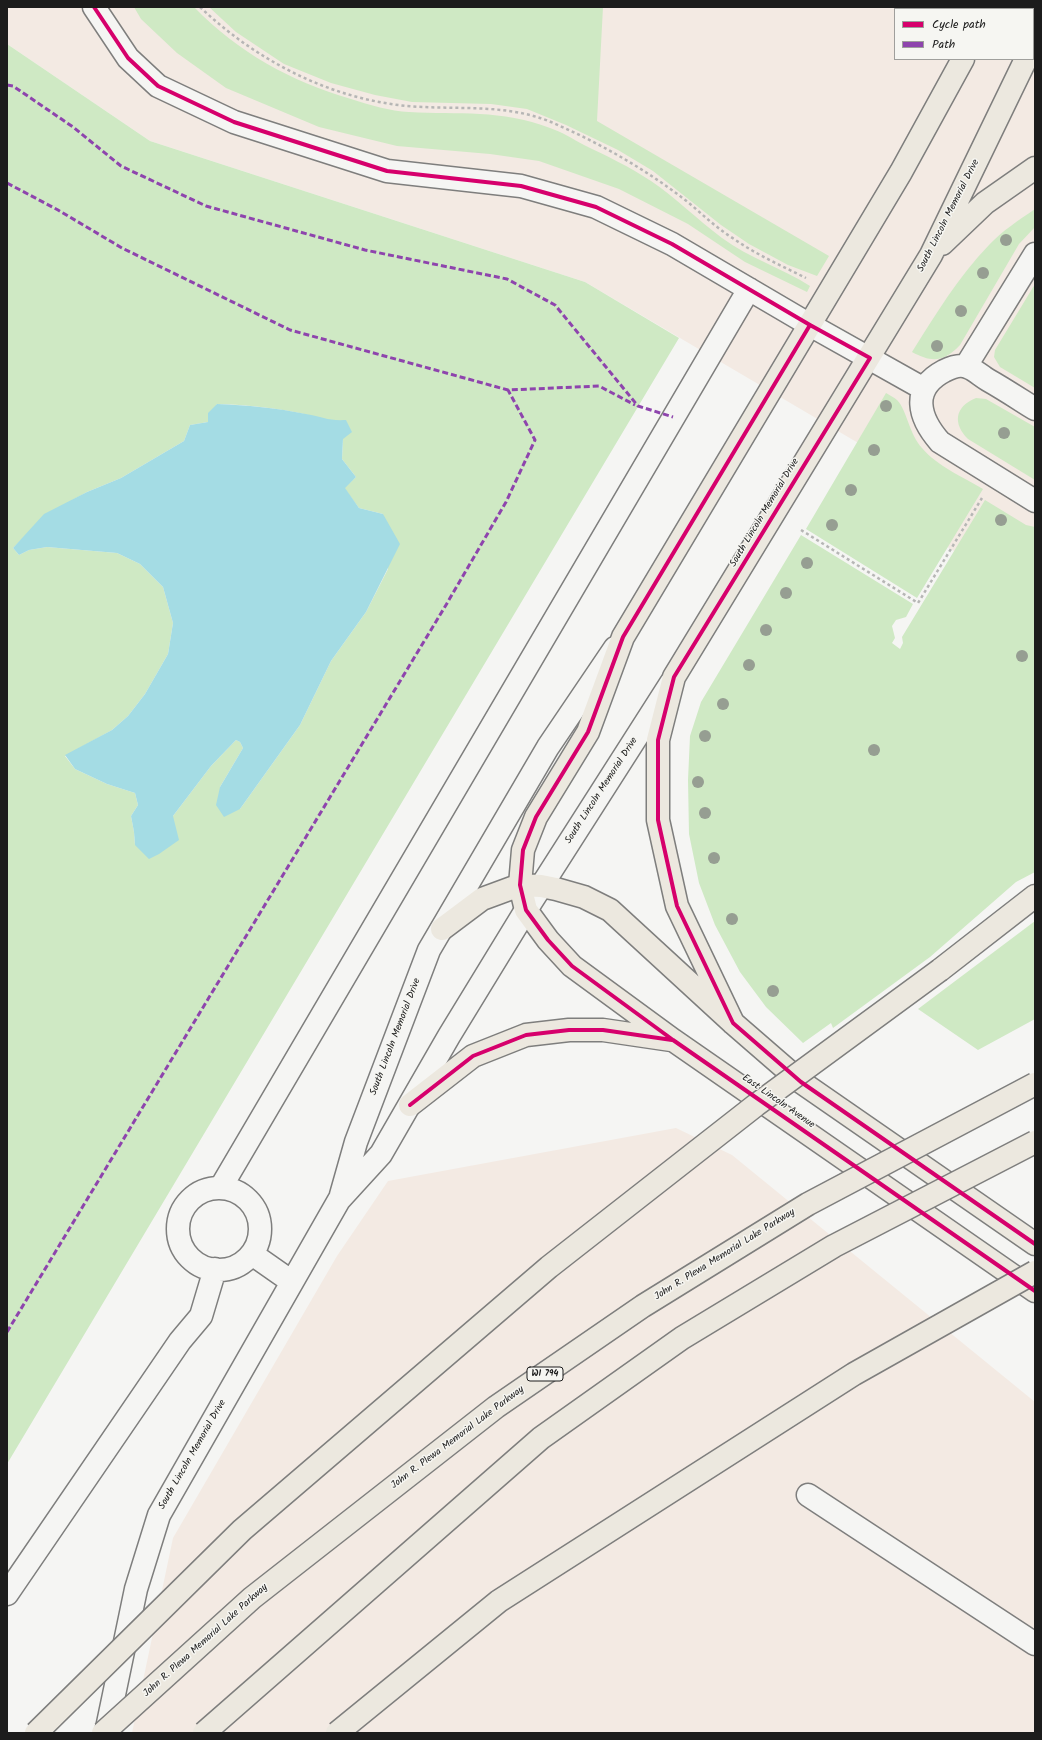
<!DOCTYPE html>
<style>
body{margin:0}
#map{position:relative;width:1042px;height:1740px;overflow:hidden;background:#f5f5f3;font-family:Kalam,sans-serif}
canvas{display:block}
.frame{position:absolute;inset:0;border:8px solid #1c1c1c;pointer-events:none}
.legend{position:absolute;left:894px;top:8px;width:140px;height:52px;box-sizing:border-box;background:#f6f6f2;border:1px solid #9f9f9c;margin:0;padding:5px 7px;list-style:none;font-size:12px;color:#1c1c1c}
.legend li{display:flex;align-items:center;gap:8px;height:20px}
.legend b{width:20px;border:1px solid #9f9f9c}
</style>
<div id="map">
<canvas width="1042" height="1740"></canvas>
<div class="frame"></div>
<ul class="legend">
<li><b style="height:5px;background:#d6006c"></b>Cycle path</li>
<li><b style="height:5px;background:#8e44ad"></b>Path</li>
</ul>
</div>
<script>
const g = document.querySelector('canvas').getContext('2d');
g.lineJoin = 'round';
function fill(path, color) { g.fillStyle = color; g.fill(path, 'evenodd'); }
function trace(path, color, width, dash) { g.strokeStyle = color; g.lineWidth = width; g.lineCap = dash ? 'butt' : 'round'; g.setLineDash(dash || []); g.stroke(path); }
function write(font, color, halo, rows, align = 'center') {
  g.font = font + ' Kalam,sans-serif'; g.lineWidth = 3; g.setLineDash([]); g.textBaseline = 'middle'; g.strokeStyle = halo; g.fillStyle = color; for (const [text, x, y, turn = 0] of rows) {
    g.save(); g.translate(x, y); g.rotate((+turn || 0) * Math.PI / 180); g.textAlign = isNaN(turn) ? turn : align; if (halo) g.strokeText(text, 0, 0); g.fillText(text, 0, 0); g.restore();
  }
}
fill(new Path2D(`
 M7,7H1035V602L876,502L865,447L585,282L150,141L7,44ZM895,9H1033V59H895Z
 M676,1128L732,1155L1035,1402V1733H132L173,1538L337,1256L388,1181Z`), '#f3eae3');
fill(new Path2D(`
 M134,7H194C239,53 290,81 351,99C370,105 390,111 409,112C459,115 501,109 550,128C562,132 573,139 584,145C607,156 630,167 651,181C676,198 698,220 722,238C749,258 782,268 810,286L807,292L745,262L688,224L619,189L539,161L490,154L397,146L319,127L226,88L177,53L141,19Z
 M209,7H603L597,121L829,256L817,276L788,265L749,244L721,225L653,171L618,150L566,125L527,109L491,104L412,102L375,95L331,83L284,64L236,32Z
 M7,44L150,141L585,282L679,338L7,1464ZM217,404C256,405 294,410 331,421L343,439L342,459L356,477L344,488L359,508L383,514L388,569L366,612L331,661L300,725L240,809L220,787L243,748L240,742L236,740L211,766L173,816L135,845L134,832L131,816L138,805L135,793L107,784L75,769L65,756L112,730L128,716L145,694L168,654L173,623L163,587L140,564L117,553L47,547L29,550L19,555L13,548L29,532L69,502L87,492L121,478L184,441L190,425L208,422Z
 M1035,209V227L1019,244L960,345C944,362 932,363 912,352C936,314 958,277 989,245C1002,231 1019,220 1035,209Z
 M1035,284V388L1000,367L994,357L995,350Z
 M886,393C889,395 894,397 897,400C907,410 909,434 922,448C937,466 963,477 983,489L917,598L806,529Z
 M976,398L986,399L1035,427V480L968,439C953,424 954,407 976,398Z
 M985,500L1026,525L1035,527V872L1016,882L930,957L833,1028L831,1023L803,1043L766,1007L740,972L715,925L699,883L689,834L688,780L690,736L701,702L801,535L913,604L906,617L896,620L892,626L895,638L892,643L900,649L903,643L902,637Z
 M1035,921V1019L978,1050L918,1009Z`), '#cfe9c4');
fill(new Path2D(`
 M217,404C247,405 277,408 306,414C323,417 328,421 346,420L352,432L343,439L342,459L356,477L345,488L359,508L383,514L400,544L366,612L331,661L300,725L240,809L224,817L216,805L220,787L243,748L240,742L236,740L211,766L173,816L179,840L159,854L149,859L135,845L134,832L131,816L138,805L135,793L107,784L75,769L65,755L112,730L128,716L145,694L168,654L173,623L163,587L140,564L117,553L47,547L29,550L19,555L13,548L44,514L87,492L121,478L184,441L190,425L208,422V413Z`), '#a4dce4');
const minor = new Path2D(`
 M94,7L128,58L158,86L234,122L387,171L521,186L596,207L672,244L810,325L924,389
 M966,366L1035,254
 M1035,409C1019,399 1004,389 988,380C981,376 974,369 967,367C960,364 950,368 944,371C910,389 919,418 940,442L1035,501
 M221,1187L749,289
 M178 1229a41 41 0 1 1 82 0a41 41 0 1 1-82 0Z
 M341,1195L356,1142L429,950L548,747L615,648
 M252,1254L292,1282
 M808,1495L1035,1644
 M7,1594L180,1341L201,1316L215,1269
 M106,1733L136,1589L159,1515L339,1200L381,1154L449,1036L526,910L671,683`);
const major = new Path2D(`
 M988,9L989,7
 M1033,45L1035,41
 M963,59L901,172L623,637L588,732L536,817L523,850L520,885L526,910L548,940L572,966L673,1040L1035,1291
 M942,244L985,203L1035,168
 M442,929L482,899L520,885L541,886L556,889L584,897L610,910L733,1023L801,1082L1035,1244
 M733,1023L677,906L658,820V740L674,677L931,255L1026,59
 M410,1105L473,1056L526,1035L569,1030H603L671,1040`);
const highway = new Path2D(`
 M940,970L1035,896`);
trace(minor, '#7e7e7d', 25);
trace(major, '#7e7e7d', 25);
trace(highway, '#7e7e7d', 25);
trace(new Path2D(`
 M200,7C260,64 340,104 423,107C466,109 510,105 551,122C600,143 647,170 689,203C704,216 718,229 734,239C757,255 782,266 806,278
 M801,530L918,603L982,498`), '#b6b6b5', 2.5, [3, 3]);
trace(minor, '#f5f5f3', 22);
trace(major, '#ece8df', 22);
trace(highway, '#ece8df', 22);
const highwayBridge = new Path2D(`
 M36,1733L242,1530L549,1267L756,1105L940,970
 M103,1733L252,1598L496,1407L643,1306L808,1204L1035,1084
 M204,1733L541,1438L682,1338L834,1246L1035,1142
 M337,1733L499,1601L854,1374L1035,1272`);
trace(highwayBridge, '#7e7e7d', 25, []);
trace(highwayBridge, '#ece8df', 22);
trace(new Path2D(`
 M7,85L13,86L73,127L121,166L206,206L365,250L507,279L555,305L638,406L673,417
 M7,183L58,210L122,248L290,330L508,390L599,386L635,405
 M7,1332L446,605L506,502L535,440L508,390`), '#8e44ad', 3, [6, 3]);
trace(new Path2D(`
 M94,7L128,58L158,86L234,122L387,171L521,186L596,207L672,244L810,325L870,358L674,677L658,740V820L677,906L733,1023L801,1082L1035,1244
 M810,325L623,637L588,732L536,817L523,850L520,885L526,910L548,940L572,966L673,1040L1035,1291
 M410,1105L473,1056L526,1035L569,1030H603L672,1040`), '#d6006c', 4);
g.fillStyle = '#969e92';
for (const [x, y] of [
 [1006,240],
 [983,273],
 [961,311],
 [937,346],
 [886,406],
 [1004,433],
 [874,450],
 [851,490],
 [1001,520],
 [832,525],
 [807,563],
 [786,593],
 [766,630],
 [1022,656],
 [749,665],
 [723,704],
 [705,736],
 [874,750],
 [698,782],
 [705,813],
 [714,858],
 [732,919],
 [773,991]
]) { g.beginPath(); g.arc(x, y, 6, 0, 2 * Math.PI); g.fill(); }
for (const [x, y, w] of [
 [545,1374,36]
]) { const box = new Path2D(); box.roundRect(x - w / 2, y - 7, w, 14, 3); g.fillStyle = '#f6f6f2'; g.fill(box); trace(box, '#1c1c1c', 1); }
write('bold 9px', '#1c1c1c', null, [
 ["WI 794",545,1374]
]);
write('10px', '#1c1c1c', '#f6f6f2', [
 ["South Lincoln Memorial Drive",949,216,-63],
 ["South Lincoln Memorial Drive",765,513,-59],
 ["South Lincoln Memorial Drive",602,791,-57],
 ["South Lincoln Memorial Drive",396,1037,-69],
 ["East Lincoln Avenue",778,1102,35],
 ["John R. Plewa Memorial Lake Parkway",725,1255,-32],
 ["John R. Plewa Memorial Lake Parkway",458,1438,-37],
 ["South Lincoln Memorial Drive",193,1455,-60],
 ["John R. Plewa Memorial Lake Parkway",206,1641,-42]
]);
</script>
